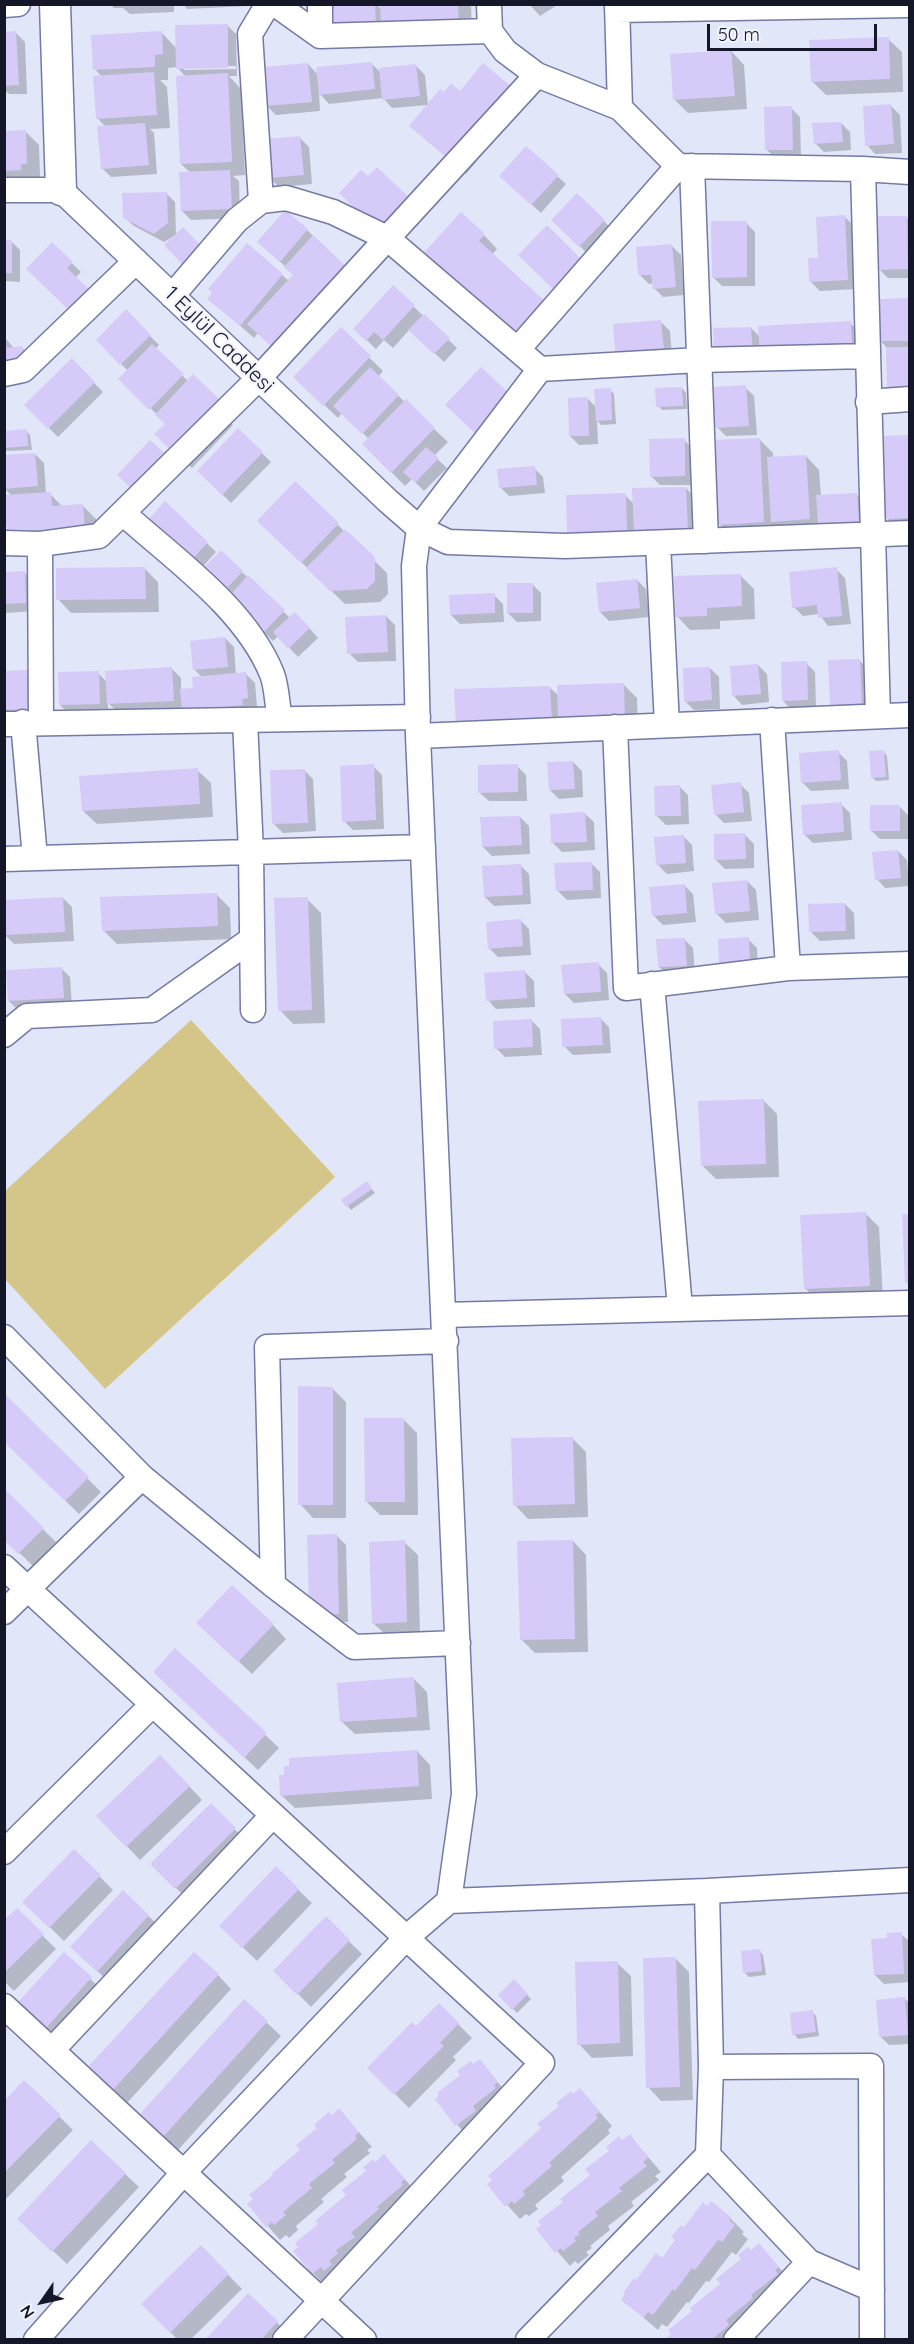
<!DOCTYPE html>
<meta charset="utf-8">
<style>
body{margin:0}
#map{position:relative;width:914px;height:2344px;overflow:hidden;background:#e2e6f9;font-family:Quicksand,sans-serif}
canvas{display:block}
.frame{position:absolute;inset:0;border:6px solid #141727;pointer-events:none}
.north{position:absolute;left:12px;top:2272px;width:60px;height:60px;-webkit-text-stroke:4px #f2f4fd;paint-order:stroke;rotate:236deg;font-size:16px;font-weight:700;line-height:24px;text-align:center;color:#141727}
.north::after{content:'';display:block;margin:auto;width:21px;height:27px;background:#141727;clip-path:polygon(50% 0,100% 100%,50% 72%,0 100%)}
.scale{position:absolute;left:707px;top:24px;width:170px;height:27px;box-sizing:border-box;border:3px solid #141727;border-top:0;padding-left:8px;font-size:18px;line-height:21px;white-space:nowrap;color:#141727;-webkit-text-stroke:4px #f2f4fd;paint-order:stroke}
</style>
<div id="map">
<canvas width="914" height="2344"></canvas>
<div class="frame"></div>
<div class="north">N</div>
<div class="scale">50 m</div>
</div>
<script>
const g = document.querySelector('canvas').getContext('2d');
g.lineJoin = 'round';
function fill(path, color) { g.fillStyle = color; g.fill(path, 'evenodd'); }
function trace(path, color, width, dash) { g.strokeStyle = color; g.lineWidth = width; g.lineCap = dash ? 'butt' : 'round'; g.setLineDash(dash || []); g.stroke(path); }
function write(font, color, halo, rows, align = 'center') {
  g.font = font + ' Quicksand,sans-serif'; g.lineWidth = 4.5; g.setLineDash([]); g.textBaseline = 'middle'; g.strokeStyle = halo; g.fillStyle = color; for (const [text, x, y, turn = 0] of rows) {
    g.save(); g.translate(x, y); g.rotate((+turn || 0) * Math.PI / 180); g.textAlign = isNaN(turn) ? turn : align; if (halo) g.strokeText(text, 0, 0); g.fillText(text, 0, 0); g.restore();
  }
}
fill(new Path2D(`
 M191,1020L335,1177L105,1389L5,1279V1191Z`), '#d4c688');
fill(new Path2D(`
 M110,4H174V12L130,14L123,8H114Z
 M183,4H291L187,9Z
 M334,4H376L382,10V4H471L472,38L396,41Z
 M529,4H559L540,16Z
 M227,25L236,34L237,76H229L241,89L245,175L233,176L239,181L240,218L191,220L182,211L191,173L181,164L186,77L177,67L168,68V80H160L167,87L170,128L150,129L154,133L157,174L111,177L102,168L106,127L98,119L102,77L95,69L161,32L177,49ZM236,66V69L184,70V67Z
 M4,33H16L25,42L27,94H9L4,90Z
 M888,39L902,52L903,92L826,95L812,81Z
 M731,51L744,65L747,109L688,113L675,100Z
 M371,63L380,72L416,66L425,75L428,105L392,108L383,98L329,104L319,93L320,111L276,115L267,106L308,64L318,75Z
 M460,93L526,102L466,174L411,126L444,94Z
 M891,106L900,115L902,153L875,154L867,145Z
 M791,108L800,117L801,158L776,159L767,150Z
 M841,123L850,132L851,150L824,152L815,143Z
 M4,132H26L39,145L40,177H34V183L4,184Z
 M300,138L309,147L312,184L279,187L270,178Z
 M557,176L566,184L541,213L510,185Z
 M166,193L175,202L176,235L164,242L134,226L124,217Z
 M577,195L613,230L589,255L553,220Z
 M845,217L854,226L857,289L820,291L811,282L820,259Z
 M907,218L910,220V278H888L879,269Z
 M746,223L755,232V286H722L713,277Z
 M307,230L363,285L290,363L258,333L254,338L209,298L282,275L289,281L295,275L268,251Z
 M484,235L497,249L492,255L434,272Z
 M4,241H11L20,250V282L4,281Z
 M52,244L81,272L75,278L28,269Z
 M672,246L681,255L684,295L663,297L654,288V283L649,284L640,275Z
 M393,287L457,348L444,362L410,329L393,348L384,340L376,349L355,329Z
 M910,300V405L887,348L881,341Z
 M126,312L159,345L155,349L233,425L192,468L170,448L167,424L120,379L128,371L98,340Z
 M661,322L670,331L673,368L626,371Z
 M850,323L864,336L865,362L725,365L751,328L761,338Z
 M341,330L383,371L378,377L448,442L434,456L447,468L424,491L412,479L405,486L364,444L369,439L342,413L338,418L295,377Z
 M4,337L14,348L21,347L30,356L4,376Z
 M72,360L103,392L58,437L26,405Z
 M745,387L754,396L757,435L726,436L717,427Z
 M682,388L686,393L687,409L662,410L658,406Z
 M610,390L614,394L616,424L601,425L597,420L598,444L579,445L570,436L588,399L597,408Z
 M238,430L271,462L231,503L199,471Z
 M26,431L30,435L32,450L4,451V433Z
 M910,437V536H905L887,518Z
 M759,439L773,453V458L806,456L819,470L821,496L856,494L865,503L867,531L786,534L777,525V535L733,538L719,524Z
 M684,440L693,449V485H660L651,476Z
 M35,454L44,463L46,494H50L63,507L82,505L96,519L98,545L12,496L4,488Z
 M534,468L543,477L545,493L509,496L500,487Z
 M295,483L387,573L388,594L380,602L345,604L272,534Z
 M686,488L699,502L701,543L582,547L625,495L634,504Z
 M165,503L216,552L199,571Z
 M221,552L290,618L304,622L318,638L298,657L278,636L273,641L238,607L234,594L206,567Z
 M145,569L158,582L159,612L71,613L58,599Z
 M836,569L845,578L851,624L828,626L819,614L803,616L794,607Z
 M24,572L33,581L35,611L4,613V573Z
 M740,575L754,589L755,619L720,621V629L690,630L677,616Z
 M637,580L646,589L649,617L609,621L600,612Z
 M532,584L541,593V621L517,622L508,613Z
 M494,595L503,604L504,622L460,624L451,615Z
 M386,616L395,625L396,661L358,662L349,653Z
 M225,638L234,647L236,675L246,674L255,683L257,707H250L251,714L118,712L108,703V712L69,714L60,705L98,673L107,682L172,669L181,678V691L195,690L203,678L194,669Z
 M859,660L868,669L870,714L840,715L831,706Z
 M806,663L815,672L816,709L792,710L783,701Z
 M758,665L767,674L769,702L742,705L734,696Z
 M710,668L719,677L720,709L694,710L685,701Z
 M4,672H26L35,681L37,718L4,719Z
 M623,684L637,698L638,733L471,740L549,687L559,696Z
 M883,751L887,756L889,780L876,781L872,777Z
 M838,752L847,761L849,789L811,791L802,782Z
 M573,762L582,771L583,797L559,799L550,790Z
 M373,766L382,775L384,829L353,830L344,821Z
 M517,766L526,775L527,801H489L480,793Z
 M197,770L211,783L213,817L97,824L83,811Z
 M304,770L313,779L316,831L283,833L274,824Z
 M740,784L749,793L752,821L724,823L715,814Z
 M679,786L688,795L689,824L666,825L657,816Z
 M841,804L850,813L852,840L813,843L804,834Z
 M899,806L908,815V839H880L871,830Z
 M585,814L594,822L595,850L562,852L553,843Z
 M520,817L529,826L530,854L492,856L483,847Z
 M745,835L754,844V868L725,869L716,860Z
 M683,836L692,845L694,871L667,874L658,865Z
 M898,851L907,860L909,886L885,888L877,879Z
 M591,863L600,872L601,898L567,900L558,891Z
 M520,865L529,874L531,904L494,906L485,897Z
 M747,881L756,890L759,920L726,923L717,914Z
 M684,885L693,894L696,922L663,925L654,916Z
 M216,894L230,908L231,939L117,944L103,930Z
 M63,898L72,907L74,941L14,944L5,935Z
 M307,899L321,913L325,1023L293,1024L280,1010Z
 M845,904L854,913L855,939L820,941L811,932Z
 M520,920L529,929L531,955L498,957L489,948Z
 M684,939L693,948L695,974L668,976L659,967Z
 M748,939L757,948L758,972L720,940Z
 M598,964L607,973L609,1000L574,1003L565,994Z
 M61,968L70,977L72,1007L18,1010L9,1001Z
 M525,972L534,981L535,1007L496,1009L488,1000Z
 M600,1018L609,1027L611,1053L573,1055L564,1046Z
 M531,1020L540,1029L542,1055L505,1057L496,1048Z
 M763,1100L777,1114L779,1177L716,1179L703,1166Z
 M367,1183L375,1193L351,1210L343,1200Z
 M866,1214L879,1227L883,1299L819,1302L805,1288Z
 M332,1388L346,1402V1518H313L300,1504Z
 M6,1397L101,1492L79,1514L4,1440Z
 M403,1419L417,1433L418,1515H380L366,1501Z
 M572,1438L586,1452L588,1517L528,1519L515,1505Z
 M4,1491L56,1542L33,1566L4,1538Z
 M337,1536L346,1545L348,1622H331L311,1600Z
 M573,1541L586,1555L588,1652L535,1653L521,1639Z
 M404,1542L418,1555L420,1635L387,1636L373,1623Z
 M273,1625L286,1639L252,1674L212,1636Z
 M175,1650L279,1748L258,1770L168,1685Z
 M414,1679L427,1692L430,1730L355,1734L341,1721Z
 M417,1751L430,1765L432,1799L295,1808L281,1795Z
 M174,1770L202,1800L140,1860L98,1816Z
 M211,1805L248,1843L189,1901L152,1864Z
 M74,1851L113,1890L64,1941L24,1902Z
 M276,1869L312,1903L257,1961L221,1926Z
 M123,1892L162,1929L111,1984L86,1960Z
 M17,1910L56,1949L14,1991L4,1981V1922Z
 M326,1919L362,1954L311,2007L275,1971Z
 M901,1934L910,1942V1982L884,1984L875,1975L889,1940Z
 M759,1950L763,1955L766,1975L749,1977L745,1973Z
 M64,1954L104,1992L60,2040L34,2015Z
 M676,1959L689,1972L693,2100L661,2101L648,2087Z
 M617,1963L631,1976L633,2056L592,2058L579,2044Z
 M218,1975L231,1989L126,2104L103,2082Z
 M514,1981L531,1999L517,2013L500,1995Z
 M905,1999L910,2004V2044L889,2045L880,2036Z
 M244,2001L281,2036L178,2150L154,2128Z
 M439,2005L472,2038L453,2057L456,2060L409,2108L369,2068L416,2029Z
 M812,2012L816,2016L819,2036L798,2039L794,2034Z
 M480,2061L506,2092L465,2134L437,2099Z
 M24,2082L73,2130L4,2201V2103Z
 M580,2090L612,2126L608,2130L610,2133L561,2177L564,2181L535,2205L538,2209L529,2216L526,2214L520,2219L489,2185Z
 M339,2110L372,2147L367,2150L370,2153L344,2174L347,2177L321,2199L324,2202L296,2226L298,2230L289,2238L286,2235L280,2240L249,2204Z
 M630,2136L661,2172L655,2176L659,2180L631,2202L634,2206L608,2226L610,2230L590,2246L592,2248L586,2252L589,2255L578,2264L575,2261L570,2266L538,2229Z
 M91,2142L139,2187L67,2264L33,2232Z
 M384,2156L417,2193L326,2286L313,2273L320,2224Z
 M711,2203L730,2218L744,2232L742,2234L748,2239L736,2255L732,2252L709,2282L706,2281L689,2303L687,2302L667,2327L662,2324L658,2330L623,2300L637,2282L662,2260L684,2229Z
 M759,2245L791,2281L741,2340H669Z
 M201,2247L242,2289L190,2340H178L143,2304Z
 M248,2295L290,2335L287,2340H208Z`), '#0003');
fill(new Path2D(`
 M332,4H375L376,32L333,34Z
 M380,4H458L459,25L381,28Z
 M228,24V68L176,69L175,25Z
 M16,31L19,85L4,86V32Z
 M162,31L163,54L155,55V67L93,70L91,35Z
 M889,37L890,79L811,82L809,40Z
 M731,50L735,96L673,100L670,54Z
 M372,62L375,89L319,95L316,67Z
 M308,63L312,102L266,106L262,67Z
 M483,63L513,88L452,162L409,126L440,89L444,92L451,83L460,91Z
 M416,64L420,96L382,100L379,68Z
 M154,72L157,115L96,119L93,76Z
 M228,73L232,162L180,164L176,76Z
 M891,104L894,144L865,146L863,106Z
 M792,106L793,150H765L764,107Z
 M841,122L843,142L814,144L812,123Z
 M145,123L149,165L101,169L97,126Z
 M26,130L27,164H21V170L4,171V131Z
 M300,136L304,175L269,178L265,139Z
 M526,146L559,175L531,205L499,176Z
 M377,167L413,201L381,234L339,193L361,170L368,176Z
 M230,170L232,209L181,211L179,172Z
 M167,192L168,223L154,234L123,218L122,193Z
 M577,193L605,220L579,247L551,220Z
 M285,210L308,229L280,262L257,242Z
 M461,212L485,234L479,241L545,301L509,341L418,259Z
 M845,215L848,280L809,282L808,258H818L816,217Z
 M877,216H907L908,269L878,270Z
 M711,221H747V277L712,278Z
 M547,225L583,261L554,290L518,255Z
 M183,227L205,250L186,268L164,245Z
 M313,235L351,271L276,351L247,324L293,275L284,267Z
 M4,240H12V273H4Z
 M52,242L73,262L67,268L92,292L72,313L26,269Z
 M247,243L283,274L240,326L207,299L212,293L208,289Z
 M672,244L676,287L653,289L651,275H638L636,247Z
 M393,285L415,305L383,340L374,332L366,341L353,329Z
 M910,298V341H879L878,299Z
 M126,309L151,335L120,365L96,340Z
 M424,314L450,338L434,354L408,330Z
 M661,320L665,359L616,363L613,324Z
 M851,321L852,349L760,354L758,326Z
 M341,327L371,356L323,406L293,377Z
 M751,327L753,355L714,356L713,328Z
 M6,340L7,348L22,346L24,358L4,366Z
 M152,344L184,374L149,410L118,379Z
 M886,347H910V392H887Z
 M72,358L95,382L48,429L24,405Z
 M370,367L399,395L362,434L333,406Z
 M481,367L511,395L475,433L445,405Z
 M193,374L221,401L177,456L154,434L165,424L155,415Z
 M746,385L749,426L715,428L713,387Z
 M682,387L683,406L656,407L655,388Z
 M611,388L612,420L596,421L594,389Z
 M588,397L589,436H569L568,398Z
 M406,399L435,428L391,473L362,444Z
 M238,428L263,452L222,495L197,471Z
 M27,429L28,446L4,448V431Z
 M910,435V518L885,519L883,436Z
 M685,438V476L650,477L649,439Z
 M760,438L764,522L718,525L713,440Z
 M150,440L169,457L136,493L117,475Z
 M426,447L439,458L415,483L403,472Z
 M35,453L38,486L4,489V455Z
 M806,455L810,519L771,522L767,457Z
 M535,466L537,485L499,488L497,469Z
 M295,481L339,523L301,563L257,521Z
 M686,487L688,530L634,532L632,488Z
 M51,492L52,506L83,504L85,532L7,537L4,495Z
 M626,493L627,532L567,534L566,495Z
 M857,493L859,522L818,525L816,495Z
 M165,501L208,542L189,563L146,522Z
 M345,529L375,557V581L367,589L330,591L306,568Z
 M221,550L243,571L227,588L204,567Z
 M145,567L146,599L56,600V568Z
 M837,567L842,616L818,618L817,605L792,608L789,572Z
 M25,571L26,603L4,604V572Z
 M741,574L742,606L707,608V616L675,617L674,576Z
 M248,575L285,610L263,633L227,599Z
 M637,579L640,608L599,612L596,583Z
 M507,583H533V613H507Z
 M495,593V613L450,615L449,595Z
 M295,612L310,628L288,649L273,632Z
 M386,615L388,652L347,654L345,617Z
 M225,637L228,667L193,670L190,641Z
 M860,659L862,706H830L828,660Z
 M807,661L808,700L782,701L781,662Z
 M758,664L761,694L732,696L730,666Z
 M172,667L174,701L107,704L105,671Z
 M710,667L712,700L684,702L683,668Z
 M27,670L28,709L5,710V671Z
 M99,671L100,704L59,705L58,672Z
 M246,672L248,698L242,699L243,705L182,711L180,689L193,688L192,677Z
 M624,683L625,720L558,722L557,685Z
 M550,686L552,723L456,727L454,689Z
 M839,750L841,780L801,783L799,753Z
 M884,750L886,777L871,778L869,751Z
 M573,761L575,789L549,790L547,762Z
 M374,764L376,820L342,822L340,766Z
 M518,764V792L478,793V765Z
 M198,768L200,804L82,811L79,776Z
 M305,769L308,823L272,824L270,770Z
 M741,782L744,812L714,815L711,785Z
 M680,785L681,816H655L654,786Z
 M842,802L844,832L803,835L801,805Z
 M870,805H900V831H870Z
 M585,812L587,842L551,843L550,814Z
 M520,816L522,845L482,847L480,817Z
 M745,833L746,859L714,860V834Z
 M684,835L686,863L656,865L654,837Z
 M898,850L901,878L875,880L872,852Z
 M592,862L593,890L556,891L554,863Z
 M521,864L523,895L484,897L482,866Z
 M747,880L750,911L715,914L712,883Z
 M685,884L687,913L652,916L649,887Z
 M217,893L218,926L102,931L100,897Z
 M63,897L65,932L4,935V900Z
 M308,897L312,1010L278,1011L274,898Z
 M845,903L846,931L809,932L808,904Z
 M521,919L523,946L488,949L486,922Z
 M749,937L750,964L719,965L718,939Z
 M685,938L687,966L658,967L656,939Z
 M599,962L601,992L564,994L561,965Z
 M62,967L64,998L8,1001L6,970Z
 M525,970L527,998L486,1001L484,973Z
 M601,1017L603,1045L562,1047L561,1019Z
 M532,1019L533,1047L494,1049L493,1021Z
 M764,1099L766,1164L701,1166L698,1101Z
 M367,1181L372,1189L346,1207L341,1200Z
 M866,1212L870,1286L804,1289L800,1215Z
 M902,1214H910V1283H905Z
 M298,1386L333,1387V1505H298Z
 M6,1395L89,1477L65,1501L4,1442Z
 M364,1418H404L405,1502H365Z
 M573,1437L575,1504L513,1506L511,1438Z
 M4,1488L44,1528L18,1554L4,1540Z
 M337,1534L339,1614H321L315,1608V1600L309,1601L307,1535Z
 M405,1540L407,1622L372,1624L369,1542Z
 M573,1540L575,1639L520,1640L517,1541Z
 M232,1585L274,1624L238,1662L196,1623Z
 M175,1648L267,1733L244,1758L153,1672Z
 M414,1677L417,1717L340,1722L337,1683Z
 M417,1750L419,1786L280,1796L279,1775H284V1766H289V1758Z
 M160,1755L190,1786L126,1847L96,1816Z
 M211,1803L236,1828L175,1889L150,1864Z
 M74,1849L101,1875L49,1928L22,1902Z
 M276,1866L299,1889L242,1948L219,1926Z
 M123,1890L149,1915L97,1972L70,1947Z
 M17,1908L44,1934L4,1973V1920Z
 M326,1916L350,1940L297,1995L273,1971Z
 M902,1932L904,1974L874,1975L871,1939L887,1938V1933Z
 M760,1949L762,1971L743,1973L741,1951Z
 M64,1952L92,1977L46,2028L18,2002Z
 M194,1952L219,1974L112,2091L87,2068Z
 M676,1957L680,2087L646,2088L643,1958Z
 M618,1961L620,2043L577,2045L575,1962Z
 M514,1979L528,1994L512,2010L498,1995Z
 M905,1997L908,2035L879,2037L876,2000Z
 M244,1999L268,2021L163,2137L139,2115Z
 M439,2003L459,2023L440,2043L444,2046L394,2095L367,2068L412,2022L416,2026Z
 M813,2010L816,2032L792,2035L790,2013Z
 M480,2059L498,2082L494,2085L496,2088L473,2106L476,2111L455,2126L435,2099L439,2095L437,2093L460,2075L457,2071L471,2061L473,2064Z
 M24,2080L61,2115L4,2173V2101Z
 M580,2088L600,2112L595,2115L598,2118L549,2163L552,2166L523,2191L525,2195L514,2204L512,2201L505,2207L487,2184L492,2180L488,2176L541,2128L537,2124L559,2106L556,2103L571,2091L573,2094Z
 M339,2108L359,2132L355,2136L357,2139L332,2160L335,2163L309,2184L312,2188L283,2212L286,2215L274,2225L272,2222L266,2227L247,2204L253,2199L249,2195L273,2175L272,2173L300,2150L296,2145L317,2128L314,2125L329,2112L332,2115Z
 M630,2134L648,2158L643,2162L647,2166L619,2188L622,2191L595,2212L598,2216L578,2232L580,2234L574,2238L576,2241L563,2251L561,2248L555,2253L536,2229L541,2225L538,2221L563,2202L560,2199L590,2175L585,2169L609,2151L606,2147L619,2136L622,2140Z
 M91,2140L126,2173L52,2252L17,2219Z
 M384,2154L405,2179L401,2182L403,2185L377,2207L379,2209L351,2233L355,2237L336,2250L338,2253L329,2261L332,2264L324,2271L321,2267L312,2274L293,2251L298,2247L295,2243L318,2224L315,2221L346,2195L342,2190L366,2171L363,2167L373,2159L375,2162Z
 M711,2201L731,2217L729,2220L735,2225L722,2242L718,2240L695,2270L692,2268L675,2291L673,2289L653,2315L648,2312L644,2318L621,2300L625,2294L623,2293L634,2278L636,2280L656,2253L662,2258L675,2240L671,2237L681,2225L684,2227L703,2202L707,2206Z
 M759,2243L779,2267L775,2270L778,2274L751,2295L753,2298L726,2320L729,2325L711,2340H665L671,2334L668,2330L692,2311L690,2308L720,2284L716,2279L741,2259L738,2255L748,2247L751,2250Z
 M201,2245L229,2274L170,2333L141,2304Z
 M248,2293L278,2321L261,2340H205Z`), '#d6caf8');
const minor = new Path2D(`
 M275,4L320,36L490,31
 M320,4V36
 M489,4L490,31L505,51L537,75L620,108L678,166L863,169L910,172
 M617,4L620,108
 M4,5L18,4
 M617,10L910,5
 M692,166L706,541
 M863,169L878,716
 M4,190H61L388,501L419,528L448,542L565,546L910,533
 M261,201L250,34L268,4
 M172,296L237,220L261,201L286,198L333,212L387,238L540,369L699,360L867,356
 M518,349L678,166
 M4,374L23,370L136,261
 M868,402L910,399
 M124,514C175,560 245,608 272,674C277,687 277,705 280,719
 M4,543L40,544L99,536L259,378L537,75
 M658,543L667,725
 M40,544L41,722
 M245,720L251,852L253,1010
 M772,720L788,968
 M23,722L35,858
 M4,724L418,717
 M615,727L626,988L788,968L910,964
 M418,736L910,715
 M4,859L423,847
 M652,984L680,1308
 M4,1035L27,1016L152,1010L252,939
 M444,1315L910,1303
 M4,1337L142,1477L273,1585L354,1647L458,1643
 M4,1567L542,2063L285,2340
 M273,1585L267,1347L446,1341
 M4,1612L142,1477
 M4,1852L153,1704
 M707,1891L910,1880
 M449,1901L707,1891L711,2067L708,2155L809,2262L872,2289
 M4,2006L364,2340
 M52,2050L273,1815
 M711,2067L871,2066L872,2340
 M36,2340L185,2171L406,1938L449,1901L464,1794L418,736L414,566L419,528L540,369
 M528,2340L708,2155
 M736,2340L809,2262`);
const tertiary = new Path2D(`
 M55,4L61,190`);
trace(minor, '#737aa4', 27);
trace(tertiary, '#737aa4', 33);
trace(minor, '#fff', 24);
trace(tertiary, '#fff', 30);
write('21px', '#141727', '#f2f4fd', [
 ["1 Eylül Caddesi",219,340,44]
]);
</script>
